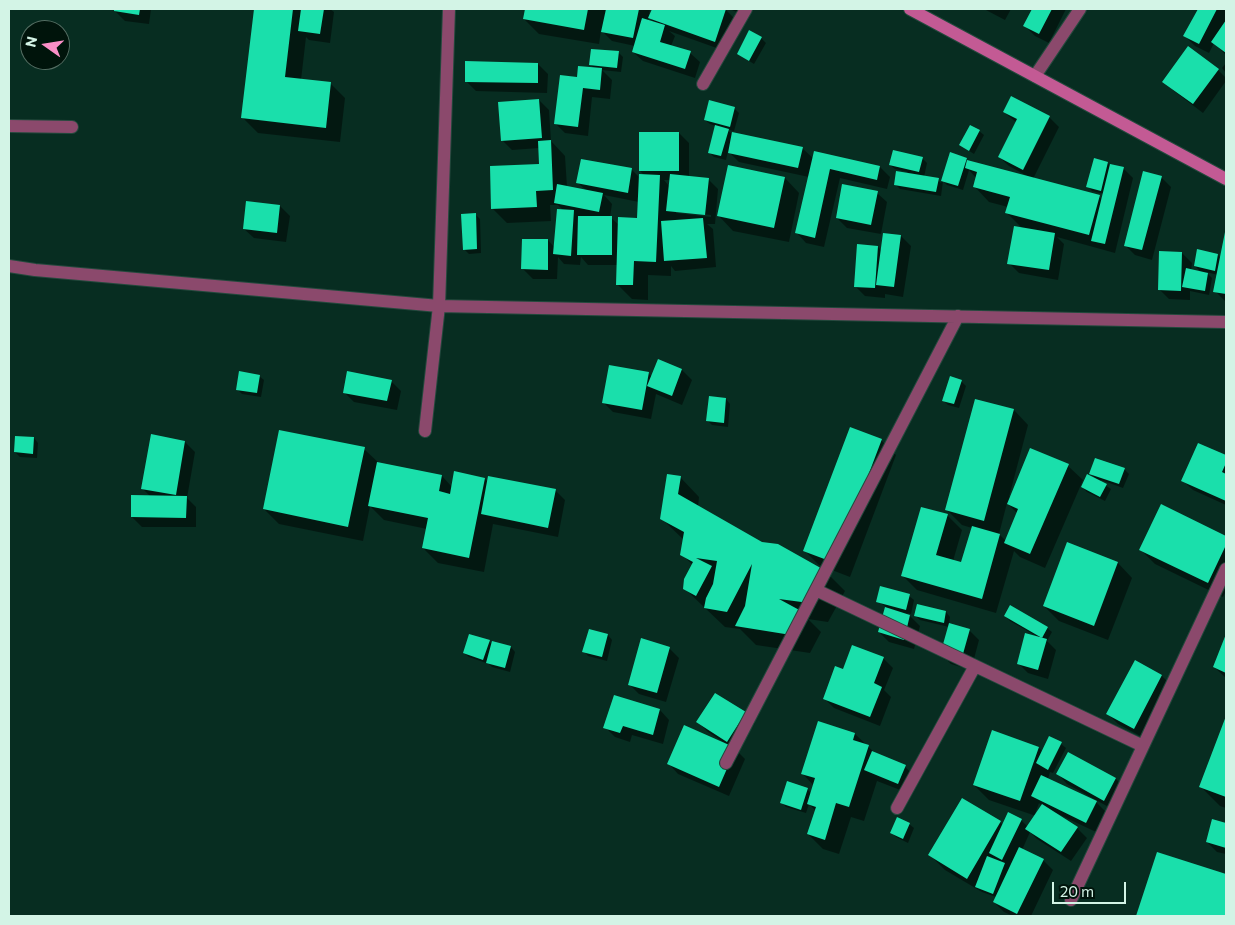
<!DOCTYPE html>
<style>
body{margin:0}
#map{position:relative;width:1235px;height:925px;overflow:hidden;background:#072d21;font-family:Commissioner,sans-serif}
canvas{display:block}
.frame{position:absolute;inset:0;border:10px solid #d3f4e6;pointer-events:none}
.north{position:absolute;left:20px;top:20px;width:50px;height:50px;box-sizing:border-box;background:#00140b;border:1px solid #546e63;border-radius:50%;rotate:283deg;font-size:14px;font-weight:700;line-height:20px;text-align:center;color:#d3f4e6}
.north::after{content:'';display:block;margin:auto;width:18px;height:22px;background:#fa8fc7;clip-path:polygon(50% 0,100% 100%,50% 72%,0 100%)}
.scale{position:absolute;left:1052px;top:882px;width:74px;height:22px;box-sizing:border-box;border:2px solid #d3f4e6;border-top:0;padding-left:6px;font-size:15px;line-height:18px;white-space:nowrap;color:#d3f4e6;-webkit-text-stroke:4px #00140b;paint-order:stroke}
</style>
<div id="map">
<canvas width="1235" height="925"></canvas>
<div class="frame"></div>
<div class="north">N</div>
<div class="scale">20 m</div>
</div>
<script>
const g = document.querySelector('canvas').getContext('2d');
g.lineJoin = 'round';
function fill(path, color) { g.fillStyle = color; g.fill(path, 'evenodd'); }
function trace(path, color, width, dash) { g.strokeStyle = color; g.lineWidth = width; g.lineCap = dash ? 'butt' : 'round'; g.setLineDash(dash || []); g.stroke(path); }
fill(new Path2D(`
 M115,9H151L149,24L125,21L115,11Z
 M255,9H330L334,12L330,43L309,40L306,37L301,80L330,83L345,98L340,142L258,133L243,118Z
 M526,9H650L648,21L655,23L649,17L653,9H725L736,20L725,51L669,31L675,36L671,46L690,53L700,62L695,78L643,61L633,52L635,46L612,41L601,30L599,44L539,34L524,19Z
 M729,9H748L745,15Z
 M984,9H1011L1005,20Z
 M1033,9H1066L1049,43L1035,36L1025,26Z
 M1199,9H1226V55L1214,43L1209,53L1195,46L1185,36Z
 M761,38L766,43L754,64L738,54Z
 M618,52L623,57L621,72L602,70L612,80L610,99L592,97L588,136L565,133L555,123L578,78L595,69L591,65Z
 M1226,63V73L1222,68Z
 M538,64L548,74L547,93L476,91L466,81Z
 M1218,70L1226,78V81L1203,113L1174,91L1164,82Z
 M539,100L549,110L551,141L565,156L567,187L587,191L578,183L582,161L632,170L640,178L645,176L640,171L679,133L689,143V177L708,179L718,189L715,224H707L713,229L716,267L675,271L671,266V276L648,275V300L632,299L617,284L618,265H588L581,257L580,265L564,264L558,257L557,279H533L523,269L548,240L555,248L563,210L558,205H550L551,221L507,223L492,208L540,165L539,148L512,150L502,140ZM664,180H670L669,186ZM604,195L639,202L638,219L619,225L610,217L612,204ZM676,211L711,215V217L676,213Z
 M734,108L739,113L734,131L726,129L733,135L802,148L814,159L815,152L880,167L890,177L887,189L840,178L824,247L806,243L797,233L809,177L739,162L728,151L726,160L714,157L709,152L716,126L710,124L705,120Z
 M1004,112L1049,117L1059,127L1033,179L1099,196L1102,200L1104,194L1092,191L1088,186L1107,163L1111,166L1123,168L1133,178L1115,253L1057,237L1064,244L1058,280L1019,273L1009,263L1023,229L1007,213L1008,207L989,202L975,187L977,179L969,170L963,190L947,185L943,181L941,196L900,189L895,184L908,172L895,169L890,165L894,151L923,159L927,163L924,177L938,180L941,183L950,154L966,159L969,162L1029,177L1009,166L999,157L1017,123Z
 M979,131L984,135L974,154L960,145Z
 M1161,177L1171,187L1152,260L1135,255L1125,245Z
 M785,178L799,193L789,242L733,231L719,216Z
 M877,193L887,202L881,234L847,228L837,218Z
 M280,206L290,216L286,242L254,238L244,229Z
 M475,214L480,219L481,253L469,254L464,249Z
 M1226,234V302L1215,291L1218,275L1206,272L1212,278L1209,295L1190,291V300L1169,299L1159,289L1182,253L1192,263L1191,271L1202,273L1195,266L1218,255L1221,259Z
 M901,236L911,246L903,297L885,294V298L865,296L855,286L878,247L882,251Z
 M658,361L682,370L692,380L682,405L656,394L651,419L613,412L603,402L648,373L652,377Z
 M259,376L264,380L261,397L242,394L237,389Z
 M391,381L401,391L397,410L354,402L344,392Z
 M961,381L966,386L959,408L948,405L943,400Z
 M726,399L730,404L728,427L712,425L707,420Z
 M1014,410L1028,425L1009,497L1068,466L1083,480L1045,568L1020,557L1014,551L996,613L917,590L902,575L947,515L962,530L953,561L962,564L972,528L962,525L947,510ZM1007,503L1017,513L1006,541L999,534Z
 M34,438L38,443L37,458L20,457L15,452Z
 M881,440L896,455L850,577L819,565L804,550Z
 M185,442L195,452L187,498L196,507V527H142L132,517L151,497L142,488Z
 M1199,444L1226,457V505L1193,490L1183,481Z
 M364,449L380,464L442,476L452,487L485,479L488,482L556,491L565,500L558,537L493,524L484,572L438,563L423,548L427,529L384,520L370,506L363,541L279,524L264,509Z
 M1124,469L1129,474L1123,488L1101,480L1100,482L1111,489L1105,501L1087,492L1082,487L1096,479L1090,473Z
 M680,477L699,497L698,507L762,543L826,572L845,591L828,622L808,619L821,632L810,653L756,645L740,629L725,627L684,588L693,565L681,554L684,540L662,519Z
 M1161,506L1226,537V591L1223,597L1155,564L1140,549Z
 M1068,544L1118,563L1132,578L1108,640L1059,621L1044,606Z
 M909,596L914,600L911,614L907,613L920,626L914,649L889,642L879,632L886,607L878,601Z
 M946,612L950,617L949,624L969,630L979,640L971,670L951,664L941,654L949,627L920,620L916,616Z
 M1005,616L1047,628L1052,632L1047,641L1056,650L1048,679L1028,673L1018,663L1040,638L1010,621Z
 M590,630L608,635L612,640L607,661L588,656L584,651Z
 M1226,637V678L1214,667Z
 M489,642L492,644L511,647L515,652L510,672L492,667L489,664L469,657L464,653Z
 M669,648L679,658L666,702L639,694L629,684Z
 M883,658L893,668L884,690L891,697L880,726L834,708L824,698L844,670Z
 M1136,662L1162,676L1172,686L1144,738L1118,724L1108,714Z
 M660,710L669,720L663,744L632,735L630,742L615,737L605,727Z
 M745,713L755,723L737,751L745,759L729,796L678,774L669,764L724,744L725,743L708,732L698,722Z
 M1226,719V808L1220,806L1201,787Z
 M993,732L1039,748L1043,752L1061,744L1066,748L1053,773L1050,772L1048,779L1093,800V799L1106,812L1096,832L1056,813L1055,814L1077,828L1087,838L1071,861L1037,839L1030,832L1022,850L1043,860L1053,870L1031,916H1013L1004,912L994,902L996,897L982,892L945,870L930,855L1000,822L1003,825L1021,820L1028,827L1036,816L989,800L974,785ZM1039,803L1042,806L1035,814Z
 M855,734L877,755L905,767L915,776L908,793L877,781L864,821L851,817L839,854L823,849L808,834L816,811L809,804L806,813L786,807L781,802L807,789L812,794L814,786L802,773Z
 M1069,754L1116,779L1126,789L1114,810L1067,784L1058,774Z
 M1213,821L1226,824V854L1217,852L1207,842Z
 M909,824L914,828L908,843L896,837L892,833Z
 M1158,853L1226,875V916H1137Z`), '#0007');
fill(new Path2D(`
 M114,9H140L139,15L114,11Z
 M254,9H293L285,77L331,82L326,128L241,118Z
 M301,9H324L320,34L298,31Z
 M525,9H588L584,30L523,19Z
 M606,9H639L633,38L601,32Z
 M652,9H726L715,42L648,18Z
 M1032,9H1052L1039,34L1023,26Z
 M1198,9H1217L1199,44L1183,36Z
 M642,18L665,25L660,42L691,51L685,69L632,52Z
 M1226,20V53L1211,42Z
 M749,30L762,37L749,61L737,54Z
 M1188,46L1219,69L1193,104L1162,82Z
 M591,49L619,51L617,68L589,65Z
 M465,61L538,63V83L465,82Z
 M578,66L602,68L600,90L583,88L578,127L554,124L560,75L577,77Z
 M1011,96L1050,116L1023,170L998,157L1017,119L1003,112Z
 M539,99L542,138L501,141L498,102Z
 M709,100L735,107L730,127L704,120Z
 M715,125L729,129L721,156L708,153Z
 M970,125L980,130L969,151L959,145Z
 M639,132H679V171H639Z
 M732,132L803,147L798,168L728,153Z
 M551,140L553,190L536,191L537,207L491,209L490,166L539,164L538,141Z
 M893,150L923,157L919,172L889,165Z
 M814,151L880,166L877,180L830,169L815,238L795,233Z
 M950,152L967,158L958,186L941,181Z
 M1094,158L1108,162L1101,191L1086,187Z
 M581,159L632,168L628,193L576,183Z
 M967,160L1100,195L1089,235L1005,213L1010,197L973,187L977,172L965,168Z
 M1110,164L1124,167L1105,244L1091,241Z
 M728,165L785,177L774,228L717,216Z
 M896,171L939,178L936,192L894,185Z
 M1143,171L1162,176L1142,250L1124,246Z
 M639,174L660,175L656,262L634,261L633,285H616L618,217L637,218Z
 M670,174L709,178L705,215L666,211Z
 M557,184L603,193L599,212L554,203Z
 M842,184L878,191L871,225L836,218Z
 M246,201L280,205L277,233L243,229Z
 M557,209L574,210L571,256L553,254Z
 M476,213L477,249L463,250L461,214Z
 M578,216H612V255H577Z
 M703,218L707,258L664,261L661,221Z
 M1014,226L1055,233L1049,270L1007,264Z
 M1225,232H1226V294L1213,292Z
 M883,233L901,235L894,287L876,285Z
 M522,239H548V270L521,269Z
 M857,244L878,246L875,288L854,287Z
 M1197,249L1218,254L1215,271L1194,266Z
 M1159,251L1182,252L1181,291L1158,290Z
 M1186,268L1208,273L1205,291L1182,287Z
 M658,359L682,369L672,396L647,386Z
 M609,365L649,372L642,410L602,403Z
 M239,371L260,375L257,393L236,390Z
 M347,371L392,380L387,401L343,393Z
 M950,376L962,380L954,404L942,401Z
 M709,396L726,398L724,423L706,421Z
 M975,399L1014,409L984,521L945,510Z
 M850,427L882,439L835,563L803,551Z
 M279,430L365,447L348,527L263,509Z
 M151,434L185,441L176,495L141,489Z
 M15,436L34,437L33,454L14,452Z
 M1198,443L1226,455V463L1222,472L1226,474V501L1181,481Z
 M1030,448L1069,464L1030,554L1004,543L1018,509L1007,504Z
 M1095,458L1125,468L1119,484L1089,474Z
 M377,462L442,475L439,491L450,494L454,471L485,478L469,558L422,548L428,518L368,506Z
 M667,474L681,476L678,494L762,542L778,544L826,571L809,603L779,599L803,612L791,635L735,626L745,606L752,564L727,612L704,608L706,598L713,584L717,561L696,558L712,566L696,596L683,589L684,579L693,562L680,555L684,532L660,519Z
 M1087,474L1107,484L1100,497L1081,487Z
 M488,476L556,489L548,528L481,514Z
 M131,495L187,496L186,518L131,517Z
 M1161,504L1226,536V545L1208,583L1139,550Z
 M921,507L948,514L936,555L961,562L972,526L1000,534L982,599L901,576Z
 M1067,542L1118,562L1094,626L1043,606Z
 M880,586L910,594L906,610L876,602Z
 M917,604L946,611L944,623L914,616Z
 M1010,605L1048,627L1042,638L1004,616Z
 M885,607L910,615L904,640L878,632Z
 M949,623L970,629L961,661L940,655Z
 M589,629L608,634L602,657L582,652Z
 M1025,633L1047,639L1038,670L1017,664Z
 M469,634L490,640L483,660L463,653Z
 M1226,634V673L1213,667Z
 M641,638L670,647L657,693L628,685Z
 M492,641L511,646L505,668L486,663Z
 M852,645L884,657L874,683L882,687L870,717L823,699L835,666L843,669Z
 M1135,660L1162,675L1134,729L1106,714Z
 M715,693L746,712L727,742L696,722Z
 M614,695L660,709L653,735L623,726L620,733L603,728Z
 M1226,716V797L1199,787Z
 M818,721L855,733L853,740L869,745L849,807L836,803L825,840L807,834L816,807L807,804L815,778L801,774Z
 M684,725L736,748L719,787L667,764Z
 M992,730L1039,747L1020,801L973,785Z
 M1049,736L1062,742L1048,770L1036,763Z
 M872,751L906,765L898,784L864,770Z
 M1068,752L1116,778L1104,801L1056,774Z
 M1041,775L1097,801L1086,823L1031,796Z
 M787,781L808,788L801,810L780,803Z
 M962,798L1001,821L967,879L928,855Z
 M1042,804L1078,827L1061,852L1025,829Z
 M1008,812L1022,819L1002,860L989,853Z
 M897,817L910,823L903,839L890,833Z
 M1212,819L1226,823V848L1206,842Z
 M1019,847L1044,859L1017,914L993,902Z
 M1157,852L1226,874V916H1136Z
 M987,856L1005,863L993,894L975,887Z`), '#1adfab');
const street = new Path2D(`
 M1035,76L1080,9
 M703,84L746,9
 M9,126L72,127
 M9,266L35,270L439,306L1226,322
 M425,431L439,306L449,9
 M816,590L1143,746
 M726,763L958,316
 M897,808L975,666
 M1071,900L1226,569`);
const secondary = new Path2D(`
 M910,9L1226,179`);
trace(street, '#24493d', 14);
trace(secondary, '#24493d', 14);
trace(street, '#8b496c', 12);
trace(secondary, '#c35a94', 12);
</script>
